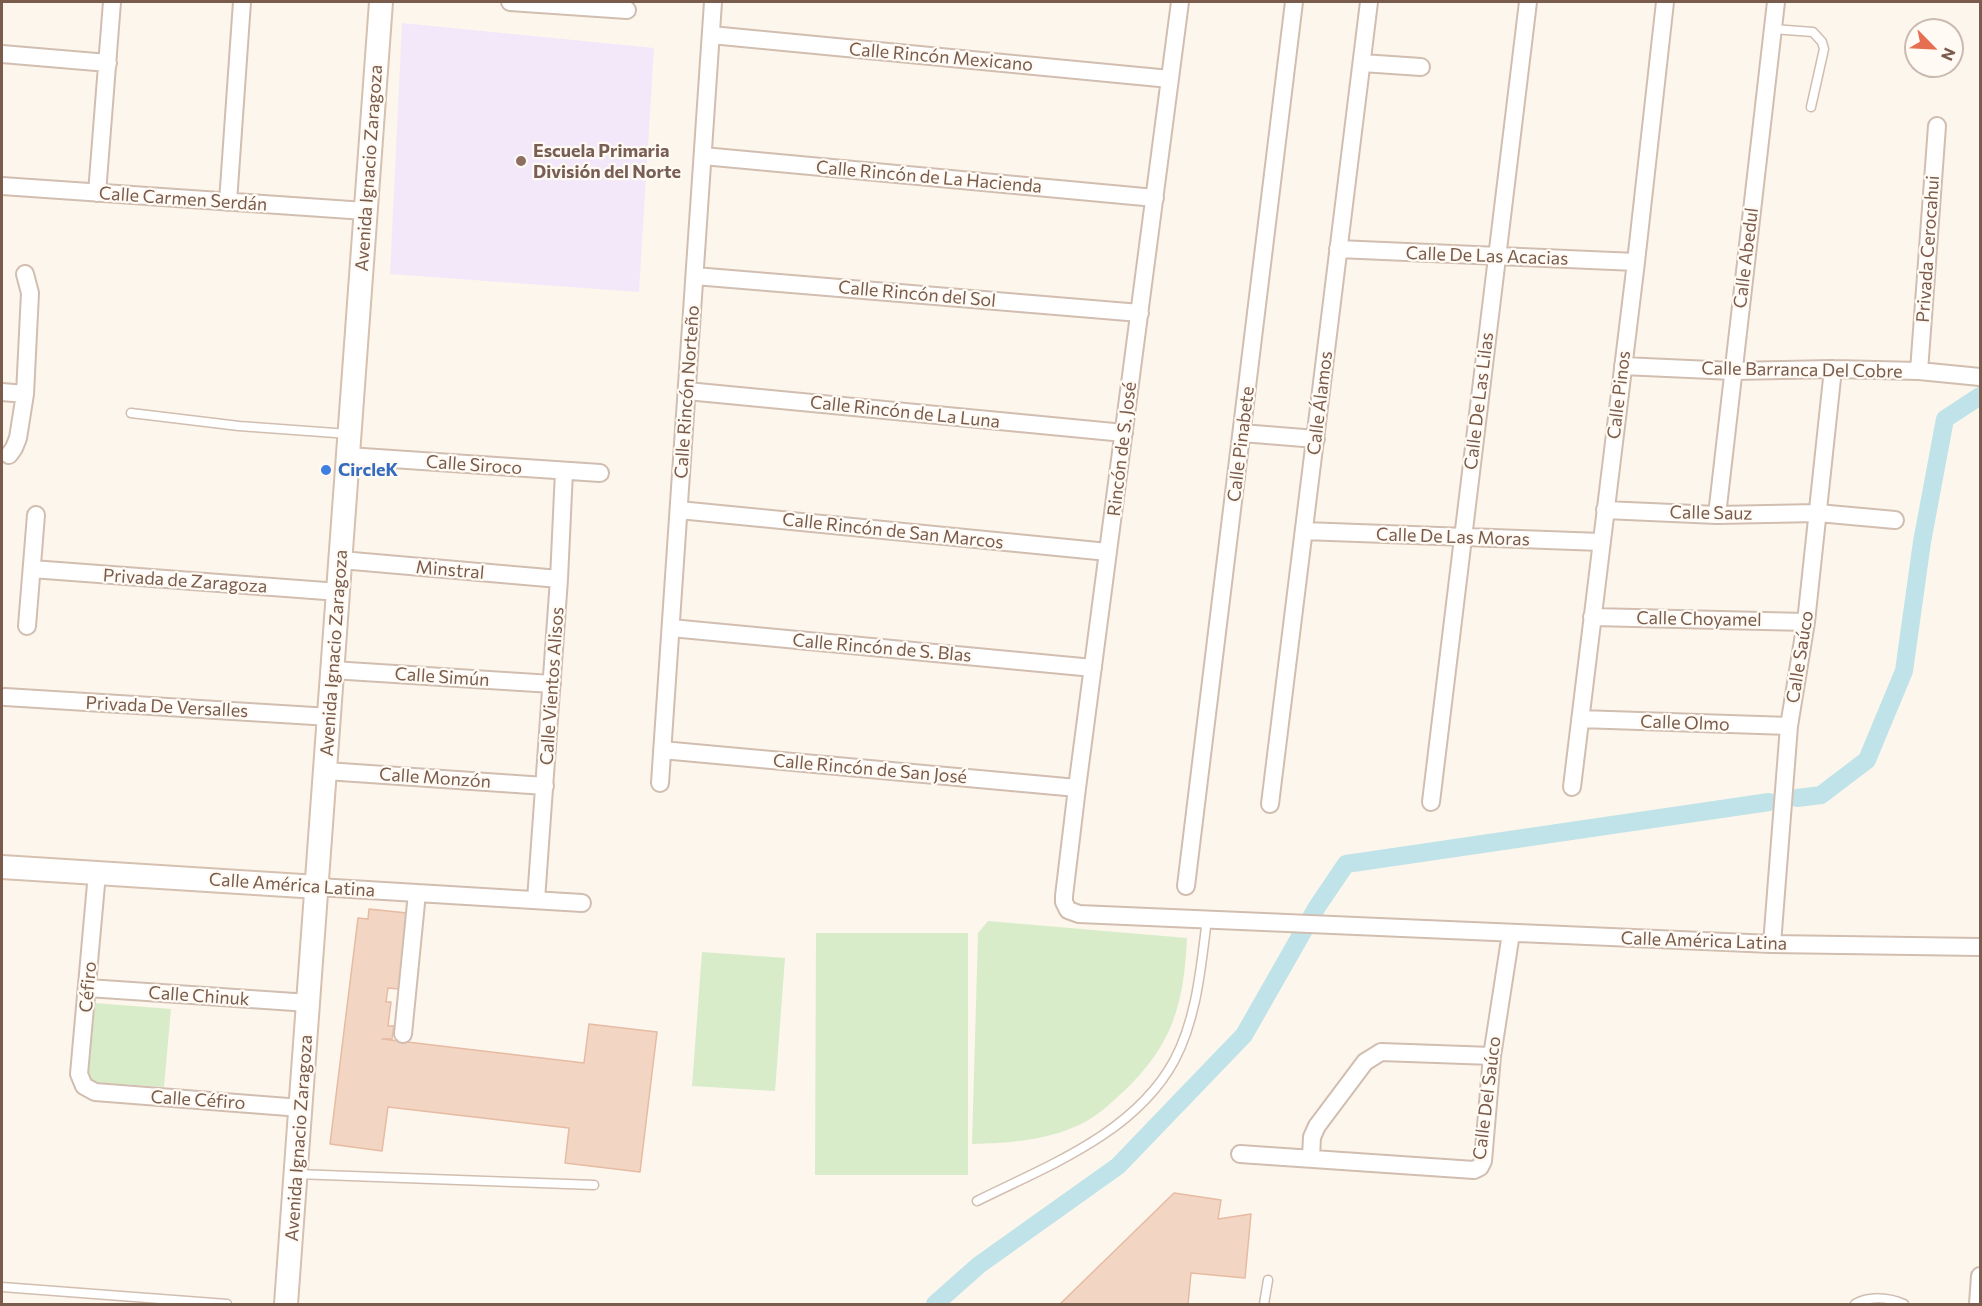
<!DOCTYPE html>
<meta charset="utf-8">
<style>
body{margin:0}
#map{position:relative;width:1982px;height:1306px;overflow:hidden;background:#fdf6ec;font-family:Commissioner,sans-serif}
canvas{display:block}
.frame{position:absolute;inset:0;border:3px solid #7a5c4d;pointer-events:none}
.north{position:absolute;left:1904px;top:18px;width:60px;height:60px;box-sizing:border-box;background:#fffaf3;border:2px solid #cabbb1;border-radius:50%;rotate:114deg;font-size:16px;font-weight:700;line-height:24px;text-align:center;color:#7a5c4d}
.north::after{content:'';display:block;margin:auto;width:21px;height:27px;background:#e76f51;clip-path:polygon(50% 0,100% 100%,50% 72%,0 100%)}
</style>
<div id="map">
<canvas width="1982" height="1306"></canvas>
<div class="frame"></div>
<div class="north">N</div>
</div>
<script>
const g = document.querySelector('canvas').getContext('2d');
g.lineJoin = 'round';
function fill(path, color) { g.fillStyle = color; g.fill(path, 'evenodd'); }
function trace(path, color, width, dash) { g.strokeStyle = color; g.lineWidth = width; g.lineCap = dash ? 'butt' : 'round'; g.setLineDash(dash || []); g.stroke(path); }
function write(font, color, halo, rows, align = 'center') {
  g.font = font + ' Commissioner,sans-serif'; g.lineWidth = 4.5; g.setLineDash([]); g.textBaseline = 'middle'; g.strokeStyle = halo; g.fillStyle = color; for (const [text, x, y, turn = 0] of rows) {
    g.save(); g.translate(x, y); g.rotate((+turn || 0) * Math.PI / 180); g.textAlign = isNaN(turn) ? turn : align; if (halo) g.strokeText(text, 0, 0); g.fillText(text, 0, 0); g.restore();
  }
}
fill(new Path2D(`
 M402,23L654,48L639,292L390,274Z`), '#f3e8fa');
fill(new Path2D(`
 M988,921L1187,938C1184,1003 1173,1045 1124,1091C1108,1106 1093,1120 1072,1128C1041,1141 1006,1143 972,1144L978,933Z
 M816,933H968V1175H815Z
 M702,952L785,958L775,1091L692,1086Z
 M95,1003L171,1009L164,1087L88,1082Z`), '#d8ecc9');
trace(new Path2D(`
 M1797,798L1821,795L1867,760L1904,671L1922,542L1945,419L1980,396
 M935,1304L979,1265L1118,1166L1244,1035L1317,907L1346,864L1769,802`), '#bfe3e8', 18);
const building = new Path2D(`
 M369,909L407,913L399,989L388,988L386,1002H391L388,1026H394L392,1039H382L584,1063L589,1024L657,1032L640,1172L565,1163L569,1128L388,1107L382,1151L330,1144L358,918L368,919Z
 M1174,1193L1221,1200L1218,1219L1251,1214L1245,1278L1191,1273L1188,1304H1060Z`);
fill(building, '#f3d5c3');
trace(building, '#e6bba3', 1.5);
const lane = new Path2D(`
 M1773,29L1813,32L1822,42L1824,49L1811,107
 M131,413L239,426L349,434
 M296,1174L594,1185
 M977,1201C1047,1166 1134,1134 1174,1061C1197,1018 1201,966 1207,919
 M2,1287L227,1304
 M1264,1304L1268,1280
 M1855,1304C1869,1296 1889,1297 1904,1304`);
const street = new Path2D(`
 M510,2L627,10
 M1180,2L1077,788L1064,896V902L1068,910L1079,914L1772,944L1980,947
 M711,35L1170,79
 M2,54L108,63
 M1362,63L1421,67
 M703,156L1155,198
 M2,186L365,211
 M97,193L112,2
 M228,202L242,2
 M1338,249L1636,262
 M695,276L1140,313
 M1623,366L1733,371L1833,369L1919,371L1980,377
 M1919,371L1937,126
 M687,391L1124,433
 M2,392L25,394
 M1242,433L1316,439
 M9,455L14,448L18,438L25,394L30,293L25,274
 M348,456L600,473
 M679,510L1108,552
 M1605,510L1717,515L1818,513L1895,520
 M1717,515L1776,2
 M1304,531L1601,542
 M341,560L559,579
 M32,569L339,592
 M1592,617L1806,622
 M27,626L36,515
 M671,628L1093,668
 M332,670L552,684
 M5,697L330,717
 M1580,719L1789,726
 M662,750L1077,788
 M326,771L545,786
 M660,783L713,2
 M1572,787L1636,262L1665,2
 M1431,802L1528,2
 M1270,804L1369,2
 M97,873L79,1074L84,1086L95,1092L301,1108
 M1186,886L1294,2
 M318,887L582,903
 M536,900L559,579L564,471
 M1772,944L1789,726L1806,622L1833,369
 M88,988L309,1003
 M403,1034L417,893
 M1240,1154L1474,1170L1480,1167L1483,1161L1492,1056L1511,933
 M1311,1158L1312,1137L1317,1126L1365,1062L1381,1052L1492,1056
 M1978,1304L1980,1276`);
const secondary = new Path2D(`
 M2,867L318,887
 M286,1304L381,2`);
trace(lane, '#d1beb0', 11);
trace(street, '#d1beb0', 20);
trace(secondary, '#d6c0b0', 26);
trace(lane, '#fff', 8);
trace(street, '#fff', 16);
trace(secondary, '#fff', 22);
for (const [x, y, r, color] of [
 [521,161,6,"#8d6e63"],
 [326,470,6,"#3f7fe0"]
]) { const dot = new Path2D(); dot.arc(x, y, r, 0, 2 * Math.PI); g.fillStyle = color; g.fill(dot); trace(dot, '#fffaf3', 2); }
write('18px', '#7a5c4d', '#fffaf3', [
 ["Calle Rincón Mexicano",941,57,5],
 ["Avenida Ignacio Zaragoza",369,168,-86],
 ["Calle Rincón de La Hacienda",929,177,5],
 ["Calle Carmen Serdán",183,199,4],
 ["Privada Cerocahui",1928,249,-86],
 ["Calle De Las Acacias",1487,256,2],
 ["Calle Abedul",1746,258,-83],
 ["Calle Rincón del Sol",917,294,5],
 ["Calle Barranca Del Cobre",1802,370,1],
 ["Calle Rincón Norteño",687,392,-86],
 ["Calle Pinos",1619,395,-83],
 ["Calle De Las Lilas",1479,401,-83],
 ["Calle Álamos",1320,403,-83],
 ["Calle Rincón de La Luna",905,412,6],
 ["Calle Pinabete",1241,444,-83],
 ["Rincón de S. José",1122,449,-83],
 ["Calle Siroco",474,465,4],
 ["Calle Sauz",1711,513,1],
 ["Calle Rincón de San Marcos",893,531,6],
 ["Calle De Las Moras",1453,537,2],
 ["Minstral",450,570,5],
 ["Privada de Zaragoza",185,581,4],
 ["Calle Choyamel",1699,619,1],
 ["Calle Rincón de S. Blas",882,648,5],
 ["Avenida Ignacio Zaragoza",334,653,-86],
 ["Calle Saúco",1800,657,-81],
 ["Calle Simún",442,677,4],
 ["Calle Vientos Alisos",552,686,-86],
 ["Privada De Versalles",167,707,3],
 ["Calle Olmo",1685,723,2],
 ["Calle Rincón de San José",870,769,5],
 ["Calle Monzón",435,778,4],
 ["Calle América Latina",292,885,4],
 ["Calle América Latina",1704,941,2],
 ["Céfiro",88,987,-85],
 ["Calle Chinuk",199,996,4],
 ["Calle Del Saúco",1487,1098,-83],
 ["Calle Céfiro",198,1100,4],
 ["Avenida Ignacio Zaragoza",299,1138,-86]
]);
write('bold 18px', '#785e54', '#fffaf3', [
 ["Escuela Primaria",533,151],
 ["División del Norte",533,172]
], 'left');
write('bold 18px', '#366cbe', '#fffaf3', [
 ["CircleK",338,470]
], 'left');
</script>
